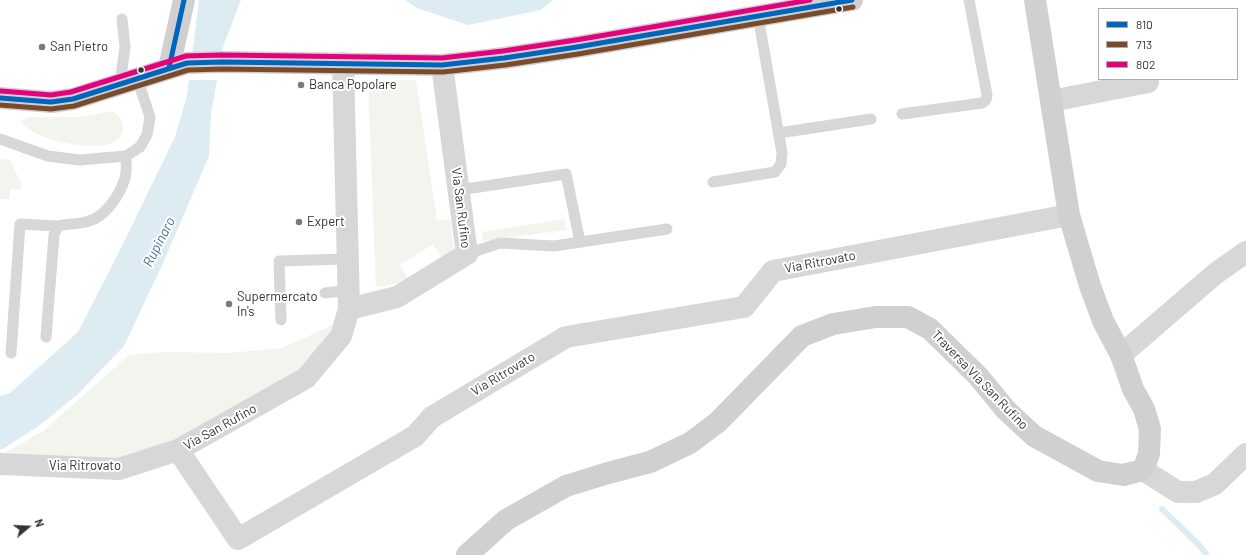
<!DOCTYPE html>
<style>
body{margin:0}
#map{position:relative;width:1246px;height:555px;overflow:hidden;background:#fff;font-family:Barlow,sans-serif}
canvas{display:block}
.legend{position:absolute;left:1098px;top:8px;width:140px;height:72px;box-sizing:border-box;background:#fff;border:1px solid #adadad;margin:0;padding:5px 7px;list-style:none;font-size:12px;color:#333}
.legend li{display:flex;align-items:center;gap:8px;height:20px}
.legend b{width:20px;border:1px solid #adadad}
.north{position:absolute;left:8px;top:507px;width:40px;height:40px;-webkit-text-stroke:3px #fff;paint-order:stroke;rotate:71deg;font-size:11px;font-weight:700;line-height:16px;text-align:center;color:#333}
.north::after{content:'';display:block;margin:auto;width:14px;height:18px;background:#333;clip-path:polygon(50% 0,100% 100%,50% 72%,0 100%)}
</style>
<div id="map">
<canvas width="1246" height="555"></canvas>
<ul class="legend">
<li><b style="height:5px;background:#0065bd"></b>810</li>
<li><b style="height:5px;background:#7a4b2a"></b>713</li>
<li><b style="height:5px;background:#e5007d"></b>802</li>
</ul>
<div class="north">N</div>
</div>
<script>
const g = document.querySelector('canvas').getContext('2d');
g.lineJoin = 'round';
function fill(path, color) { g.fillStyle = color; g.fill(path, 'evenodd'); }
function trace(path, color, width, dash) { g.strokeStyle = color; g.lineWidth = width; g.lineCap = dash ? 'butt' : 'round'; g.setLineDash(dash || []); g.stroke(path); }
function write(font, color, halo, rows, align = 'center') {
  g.font = font + ' Barlow,sans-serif'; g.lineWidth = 4; g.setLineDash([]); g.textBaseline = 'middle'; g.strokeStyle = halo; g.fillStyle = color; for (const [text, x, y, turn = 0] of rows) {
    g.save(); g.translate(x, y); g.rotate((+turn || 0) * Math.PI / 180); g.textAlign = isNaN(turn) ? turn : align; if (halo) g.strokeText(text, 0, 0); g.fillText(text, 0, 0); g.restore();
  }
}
fill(new Path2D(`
 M368,80H416L437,221L451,219L454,254L443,260L433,244L400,265L410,281L376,287Z
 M112,111C118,115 123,119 123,128C123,156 62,144 47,138C37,135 28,129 21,122V120L30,117H81Z
 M0,159L10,160L21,183V190L10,189L9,199H0Z
 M565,219L566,230L483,241L482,232Z
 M333,325L320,351L303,371L153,451L126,459L5,453L43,431L129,355L165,352L229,353L282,348Z`), '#f1f5ed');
fill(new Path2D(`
 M199,0H241L223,47L211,114L209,156L164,261L124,346L78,394L40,425L3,449H0V396L10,393L78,332L120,250L175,137L187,96Z
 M405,0H553L541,10L468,25L417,8Z`), '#ddebf3');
fill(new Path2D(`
 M190,58L222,64L219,80H187Z`), '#fff');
trace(new Path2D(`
 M1162,509L1199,545L1207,555`), '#ddebf3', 6);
trace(new Path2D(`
 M120,84L125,47L122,19
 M902,114L982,103L986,100L987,95L969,0
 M779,133L871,119
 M0,139L48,156L79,160L126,156L140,147L147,135L150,117L137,78
 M713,182L775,172L781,164L782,153L758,16
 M459,190L566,174L580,242
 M467,254L500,243L554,246L667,229
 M325,293L349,290
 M281,320L279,261L348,259
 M46,337L54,235L58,226C68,223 79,225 89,221C106,216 120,195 125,178C127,171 126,163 126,156
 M11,353L20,224L58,226`), '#d7d7d7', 11);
trace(new Path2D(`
 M343,63L349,309
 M1051,101L1148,82
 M1121,355L1215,274L1246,252
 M178,450L306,378L341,336L349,309L397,297L467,254L442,65
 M0,464L119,469L178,450L238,539L415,436L432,417L566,337L744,307L773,271L1069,215
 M1143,470L1178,492H1196L1215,484L1246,454`), '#d7d7d7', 22);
trace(new Path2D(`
 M169,68L184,0
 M0,98L51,102L73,99L187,63L222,62L442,65L504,58L577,47L852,0
 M467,555L506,520L566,486L608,473L650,462L690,443L718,422L802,336L833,324L876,317H908L930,329L978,376L1006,410L1034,436L1098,471L1123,475L1143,470L1149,454L1150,429L1144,409L1133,389L1121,355L1103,321L1090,286L1069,215L1035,0`), '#d0d0d0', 22);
trace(new Path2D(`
 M169,68L184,0
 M0,98L51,102L73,99L187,63L222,62L442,65L504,58L577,47L852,0`), '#0065bd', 5);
trace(new Path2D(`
 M0,105L51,109L74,106L188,70L222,69L443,72L505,65L578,54L853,7`), '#7a4b2a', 5);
trace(new Path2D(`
 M1,91L51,95L71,92L186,56L222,55L442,58L503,51L576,40L810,0`), '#e5007d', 5);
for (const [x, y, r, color] of [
 [839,9,3.5,"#333"],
 [42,47,4,"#7a7a7a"],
 [141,70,3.5,"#333"],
 [301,85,4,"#7a7a7a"],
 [299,222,4,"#7a7a7a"],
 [229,304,4,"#7a7a7a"]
]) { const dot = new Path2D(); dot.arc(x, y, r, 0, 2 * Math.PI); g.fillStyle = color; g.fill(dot); trace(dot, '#fff', 1.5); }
write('13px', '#333', '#fff', [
 ["San Pietro",50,47],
 ["Banca Popolare",309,85],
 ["Expert",307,222],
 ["Supermercato",237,297],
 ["In's",237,312]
], 'left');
write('13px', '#333', '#fff', [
 ["Via San Rufino",461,208,83],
 ["Via Ritrovato",820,262,-11],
 ["Via Ritrovato",503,374,-31],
 ["Traversa Via San Rufino",980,380,46],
 ["Via San Rufino",220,427,-29],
 ["Via Ritrovato",85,466]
]);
write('italic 14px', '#3f7597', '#fff', [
 ["Rupinaro",159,242,-63]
]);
</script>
